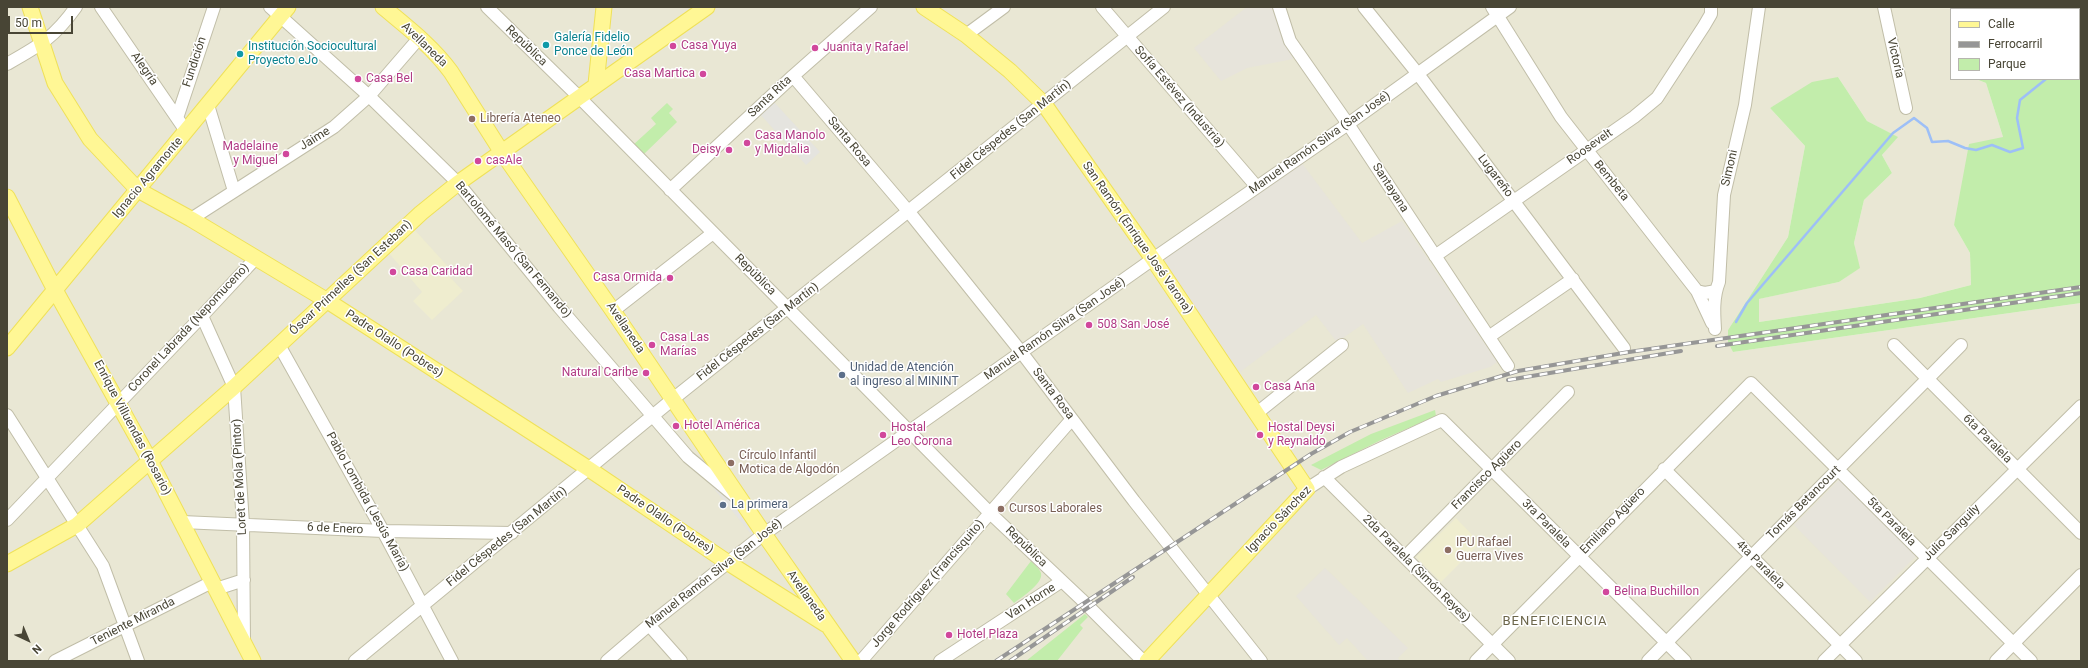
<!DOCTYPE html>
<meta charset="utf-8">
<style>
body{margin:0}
#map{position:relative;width:2088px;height:668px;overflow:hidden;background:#f5f3e6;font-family:Roboto,sans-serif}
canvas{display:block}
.frame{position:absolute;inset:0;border:8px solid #484535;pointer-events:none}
.legend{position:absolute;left:1950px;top:8px;width:130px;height:72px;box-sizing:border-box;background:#fff;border:1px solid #b6b5ae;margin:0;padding:5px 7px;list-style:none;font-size:12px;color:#484535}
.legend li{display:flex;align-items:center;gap:8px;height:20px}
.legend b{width:20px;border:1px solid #b6b5ae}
.north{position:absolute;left:8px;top:620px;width:40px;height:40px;-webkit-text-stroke:3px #fff;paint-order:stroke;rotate:136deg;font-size:11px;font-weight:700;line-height:16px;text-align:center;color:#484535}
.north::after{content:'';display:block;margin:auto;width:14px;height:18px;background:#484535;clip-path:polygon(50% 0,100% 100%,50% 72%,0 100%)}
.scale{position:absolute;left:8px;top:16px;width:65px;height:18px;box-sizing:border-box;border:2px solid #484535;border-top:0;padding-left:5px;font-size:12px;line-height:14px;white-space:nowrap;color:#484535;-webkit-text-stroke:3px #fff;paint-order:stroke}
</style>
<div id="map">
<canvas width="2088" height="668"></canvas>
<div class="frame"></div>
<ul class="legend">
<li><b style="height:5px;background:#fff795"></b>Calle</li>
<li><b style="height:5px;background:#969696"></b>Ferrocarril</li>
<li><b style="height:11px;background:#c2edab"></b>Parque</li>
</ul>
<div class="north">N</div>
<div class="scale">50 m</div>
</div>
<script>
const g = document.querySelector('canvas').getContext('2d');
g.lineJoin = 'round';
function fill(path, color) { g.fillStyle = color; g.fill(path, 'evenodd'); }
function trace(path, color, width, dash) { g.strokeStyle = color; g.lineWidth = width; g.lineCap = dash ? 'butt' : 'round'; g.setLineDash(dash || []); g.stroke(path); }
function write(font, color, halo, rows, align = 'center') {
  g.font = font + ' Roboto,sans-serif'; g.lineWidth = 3; g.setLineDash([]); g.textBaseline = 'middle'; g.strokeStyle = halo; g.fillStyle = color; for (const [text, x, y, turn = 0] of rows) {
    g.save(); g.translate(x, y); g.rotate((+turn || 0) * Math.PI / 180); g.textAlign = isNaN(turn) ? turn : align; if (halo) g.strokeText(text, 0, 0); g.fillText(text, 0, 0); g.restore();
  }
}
fill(new Path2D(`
 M7,7H1956V9H1951V79H1976L1986,83L2003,137L1954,225L1970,253L1971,285L1920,298L1759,322L1758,299L1839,282L1859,268L1854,243L1864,200L1892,173L1882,155L1897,137L1867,121L1838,77L1770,108L1805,146L1788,237L1728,330L1733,352L2081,303V661H7Z`), '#e9e7d4');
fill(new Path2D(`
 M1247,7H1275L1293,59L1247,68L1221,81L1194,48Z
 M1301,162L1362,243L1402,221L1497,362L1490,367L1441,382L1438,379L1408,393L1363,324L1337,342L1316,315L1240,372L1160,262Z
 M1840,479L1916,556L1870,602L1794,525Z
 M1325,568L1408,648L1398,658L1400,661H1368L1347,638L1339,645L1296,596Z`), '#e7e4db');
fill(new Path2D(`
 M413,228L452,271L448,275L463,291L432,320L413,301L422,292L387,251Z
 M1456,518L1480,543L1441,582L1416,557Z`), '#efedcf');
fill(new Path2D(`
 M1956,7H2081V303L1733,352L1728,342V330L1788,237L1805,146L1770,108L1812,82L1838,77L1867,121L1898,137L1882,155L1892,173L1864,200L1854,243L1860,268L1839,282L1759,299V322L1920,298L1971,285L1970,253L1954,225L1969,144L2003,137L1986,83L1976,79H2079V9H1956Z
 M667,103L673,109L669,113L677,122L643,155L633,145L656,124L651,118Z
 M1435,410L1436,416L1381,440L1321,470L1311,465L1371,434Z
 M1031,561C1034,564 1038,567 1040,571C1047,581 1022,597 1014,603L1006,594Z
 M1085,614L1088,617L1080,625L1083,628L1057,661H1026Z`), '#c2edab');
fill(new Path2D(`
 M773,101L820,152L806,165L759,113Z
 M688,457L740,504L758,530L752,535Z`), '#e5e4df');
trace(new Path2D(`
 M1736,322L1747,303L1893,133L1914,118L1927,128L1932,142L1948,141L1965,148L1976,150L1992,145L2010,152L2023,148L2017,118L2020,100L2046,79`), '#9dbff7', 2.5);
trace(new Path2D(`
 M2011,9L2013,7
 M2079,10H2081`), '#9dbff7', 16);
const minor = new Path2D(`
 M101,7L186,131
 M270,7L369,96L458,183L559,307L688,457L735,496
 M487,7L578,96L990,513L1081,599L1143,661
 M1102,7L1257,187
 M1279,7L1290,41L1348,124L1508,366
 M1364,7L1418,74L1624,348
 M1492,7L1561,117L1697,291L1705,293L1716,291
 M1884,7L1906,108
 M966,35L1004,7
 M7,64C39,46 54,38 76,7
 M793,76L909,212L1022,353L1134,501L1261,661
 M208,105L234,191
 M177,118L214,7
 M670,190L793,76L871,7
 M191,219L334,127L369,96L420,37
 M1435,256L1634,117L1657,98L1704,26L1711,14V7
 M1697,291L1712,323
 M613,311L713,233
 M202,316L234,387L243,524L244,643
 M1715,329C1714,313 1713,297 1719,282L1724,195L1745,105L1759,7
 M1490,336L1573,279
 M279,345L383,531L452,661
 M1894,345L2081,533
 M1257,413L1342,345
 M7,415L103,566L138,661
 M1664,469L1856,661
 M1324,477L1509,661
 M1307,489L1341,467L1442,420L1685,661
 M7,520L202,316L255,259
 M182,522L383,531L512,533
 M1405,557L1568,392
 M216,589L244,580
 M649,625L681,661
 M55,661L212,582
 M355,661L673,399L1164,7
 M607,661L649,625L764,534L1153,259L1348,124L1510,7
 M861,661L1072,419
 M940,661L1062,581
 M1476,661L1751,383L2031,661
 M1648,661L1961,345
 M1824,661L2081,406
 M1996,661L2081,575`);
const major = new Path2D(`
 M30,7L55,83L90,139L138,190L191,219L326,300L589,469L727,562L825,624
 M383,7C407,27 432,46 451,72L501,151L613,311L764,534L853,661
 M924,7L966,35L1010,71L1044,104L1153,259L1307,489L1147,661
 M596,84L604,7
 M7,197L55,290L149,459L253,661
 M7,348L288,7
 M7,564L77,525L234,387L421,213L458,183L707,7`);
trace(minor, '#c1bea8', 14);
trace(major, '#efe15a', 17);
trace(minor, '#fff', 12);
trace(major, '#fff795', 15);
const rail = new Path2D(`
 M1717,346L2081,293
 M1508,380L1681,351
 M996,661L1311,454L1350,432L1436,396L1518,371L1629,352L2081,287
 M1010,661L1133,577`);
trace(rail, '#969696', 4);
trace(rail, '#fff', 2.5, [8]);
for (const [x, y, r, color] of [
 [546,45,4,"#0f9aa8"],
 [673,46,4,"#d1479c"],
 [815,48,4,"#d1479c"],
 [240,54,4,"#0f9aa8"],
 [703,74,4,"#d1479c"],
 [358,79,4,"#d1479c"],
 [472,119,4,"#8d6e63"],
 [747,143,4,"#d1479c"],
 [729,150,4,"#d1479c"],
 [286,154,4,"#d1479c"],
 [478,161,4,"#d1479c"],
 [393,272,4,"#d1479c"],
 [670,278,4,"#d1479c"],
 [1089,325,4,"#d1479c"],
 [652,345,4,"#d1479c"],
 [646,373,4,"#d1479c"],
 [842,375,4,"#5c6f8a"],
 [1256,387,4,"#d1479c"],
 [676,426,4,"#d1479c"],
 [883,435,4,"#d1479c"],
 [1260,435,4,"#d1479c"],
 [731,463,4,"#8d6e63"],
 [723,505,4,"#5c6f8a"],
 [1001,509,4,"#8d6e63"],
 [1448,550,4,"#8d6e63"],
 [1606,592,4,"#d1479c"],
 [949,635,4,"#d1479c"]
]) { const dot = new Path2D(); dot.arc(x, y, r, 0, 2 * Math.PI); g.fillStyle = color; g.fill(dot); trace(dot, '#fff', 1.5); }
write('12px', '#0d838f', '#fff', [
 ["Galería Fidelio",554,38],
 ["Ponce de León",554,52],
 ["Institución Sociocultural",248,47],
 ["Proyecto eJo",248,61]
], 'left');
write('12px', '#484535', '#fff', [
 ["Avellaneda",424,45,44],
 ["República",526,46,44],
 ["Victoria",1895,58,77],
 ["Fundición",195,62,-72],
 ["Alegría",144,69,55],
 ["Santa Rita",770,97,-43],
 ["Sofía Estévez (Industria)",1179,97,49],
 ["Fidel Céspedes (San Martín)",1011,130,-39],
 ["Jaime",315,139,-32],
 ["Santa Rosa",849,142,50],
 ["Manuel Ramón Silva (San José)",1320,143,-35],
 ["Roosevelt",1590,147,-35],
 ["Simoni",1730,168,-77],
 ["Lugareño",1495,176,53],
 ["Ignacio Agramonte",148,178,-50],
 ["Bembeta",1611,181,51],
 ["Santayana",1390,188,57],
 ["San Ramón (Enrique José Varona)",1137,238,55],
 ["Bartolomé Masó (San Fernando)",513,250,50],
 ["República",755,275,45],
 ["Óscar Primelles (San Esteban)",351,278,-43],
 ["Coronel Labrada (Nepomuceno)",189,328,-47],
 ["Avellaneda",625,328,56],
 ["Manuel Ramón Silva (San José)",1055,329,-35],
 ["Fidel Céspedes (San Martín)",758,332,-38],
 ["Padre Olallo (Pobres)",394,344,33],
 ["Santa Rosa",1053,394,53],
 ["Enrique Villuendas (Rosario)",132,428,62],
 ["6ta Paralela",1987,439,45],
 ["Francisco Agüero",1487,475,-45],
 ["Loret de Mola (Pintor)",240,477,-93],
 ["Pablo Lombida (Jesús María)",367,502,61],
 ["Tomás Betancourt",1804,503,-45],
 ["Padre Olallo (Pobres)",665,520,34],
 ["Ignacio Sánchez",1279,520,-46],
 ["Emiliano Agüero",1613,521,-46],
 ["5ta Paralela",1891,522,45],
 ["3ra Paralela",1546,524,45],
 ["6 de Enero",335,529,3],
 ["Julio Sanguily",1952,533,-45],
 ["Fidel Céspedes (San Martín)",507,537,-39],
 ["República",1026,547,44],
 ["4ta Paralela",1760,565,45],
 ["2da Paralela (Simón Reyes)",1416,569,45],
 ["Manuel Ramón Silva (San José)",714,574,-38],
 ["Jorge Rodríguez (Francisquito)",928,584,-49],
 ["Avellaneda",806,596,55],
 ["Van Horne",1031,602,-33],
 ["Teniente Miranda",133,622,-27]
]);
write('12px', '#b23c85', '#fff', [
 ["Casa Yuya",681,46],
 ["Juanita y Rafael",823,48],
 ["Casa Martica",695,74,"right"],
 ["Casa Bel",366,79],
 ["Casa Manolo",755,136],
 ["y Migdalia",755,150],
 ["Madelaine",278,147,"right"],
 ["y Miguel",278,161,"right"],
 ["Deisy",721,150,"right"],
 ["casAle",486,161],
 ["Casa Caridad",401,272],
 ["Casa Ormida",662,278,"right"],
 ["508 San José",1097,325],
 ["Casa Las",660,338],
 ["Marías",660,352],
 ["Natural Caribe",638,373,"right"],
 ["Casa Ana",1264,387],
 ["Hotel América",684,426],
 ["Hostal",891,428],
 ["Leo Corona",891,442],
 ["Hostal Deysi",1268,428],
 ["y Reynaldo",1268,442],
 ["Belina Buchillon",1614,592],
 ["Hotel Plaza",957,635]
], 'left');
write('12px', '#785e54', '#fff', [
 ["Librería Ateneo",480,119],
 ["Círculo Infantil",739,456],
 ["Motica de Algodón",739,470],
 ["Cursos Laborales",1009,509],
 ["IPU Rafael",1456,543],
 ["Guerra Vives",1456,557]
], 'left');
write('12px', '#4e5e75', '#fff', [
 ["Unidad de Atención",850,368],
 ["al ingreso al MININT",850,382],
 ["La primera",731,505]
], 'left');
g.letterSpacing = '1px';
write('13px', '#6c664b', '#fff', [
 ["BENEFICIENCIA",1555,622]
]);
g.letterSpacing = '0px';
</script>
